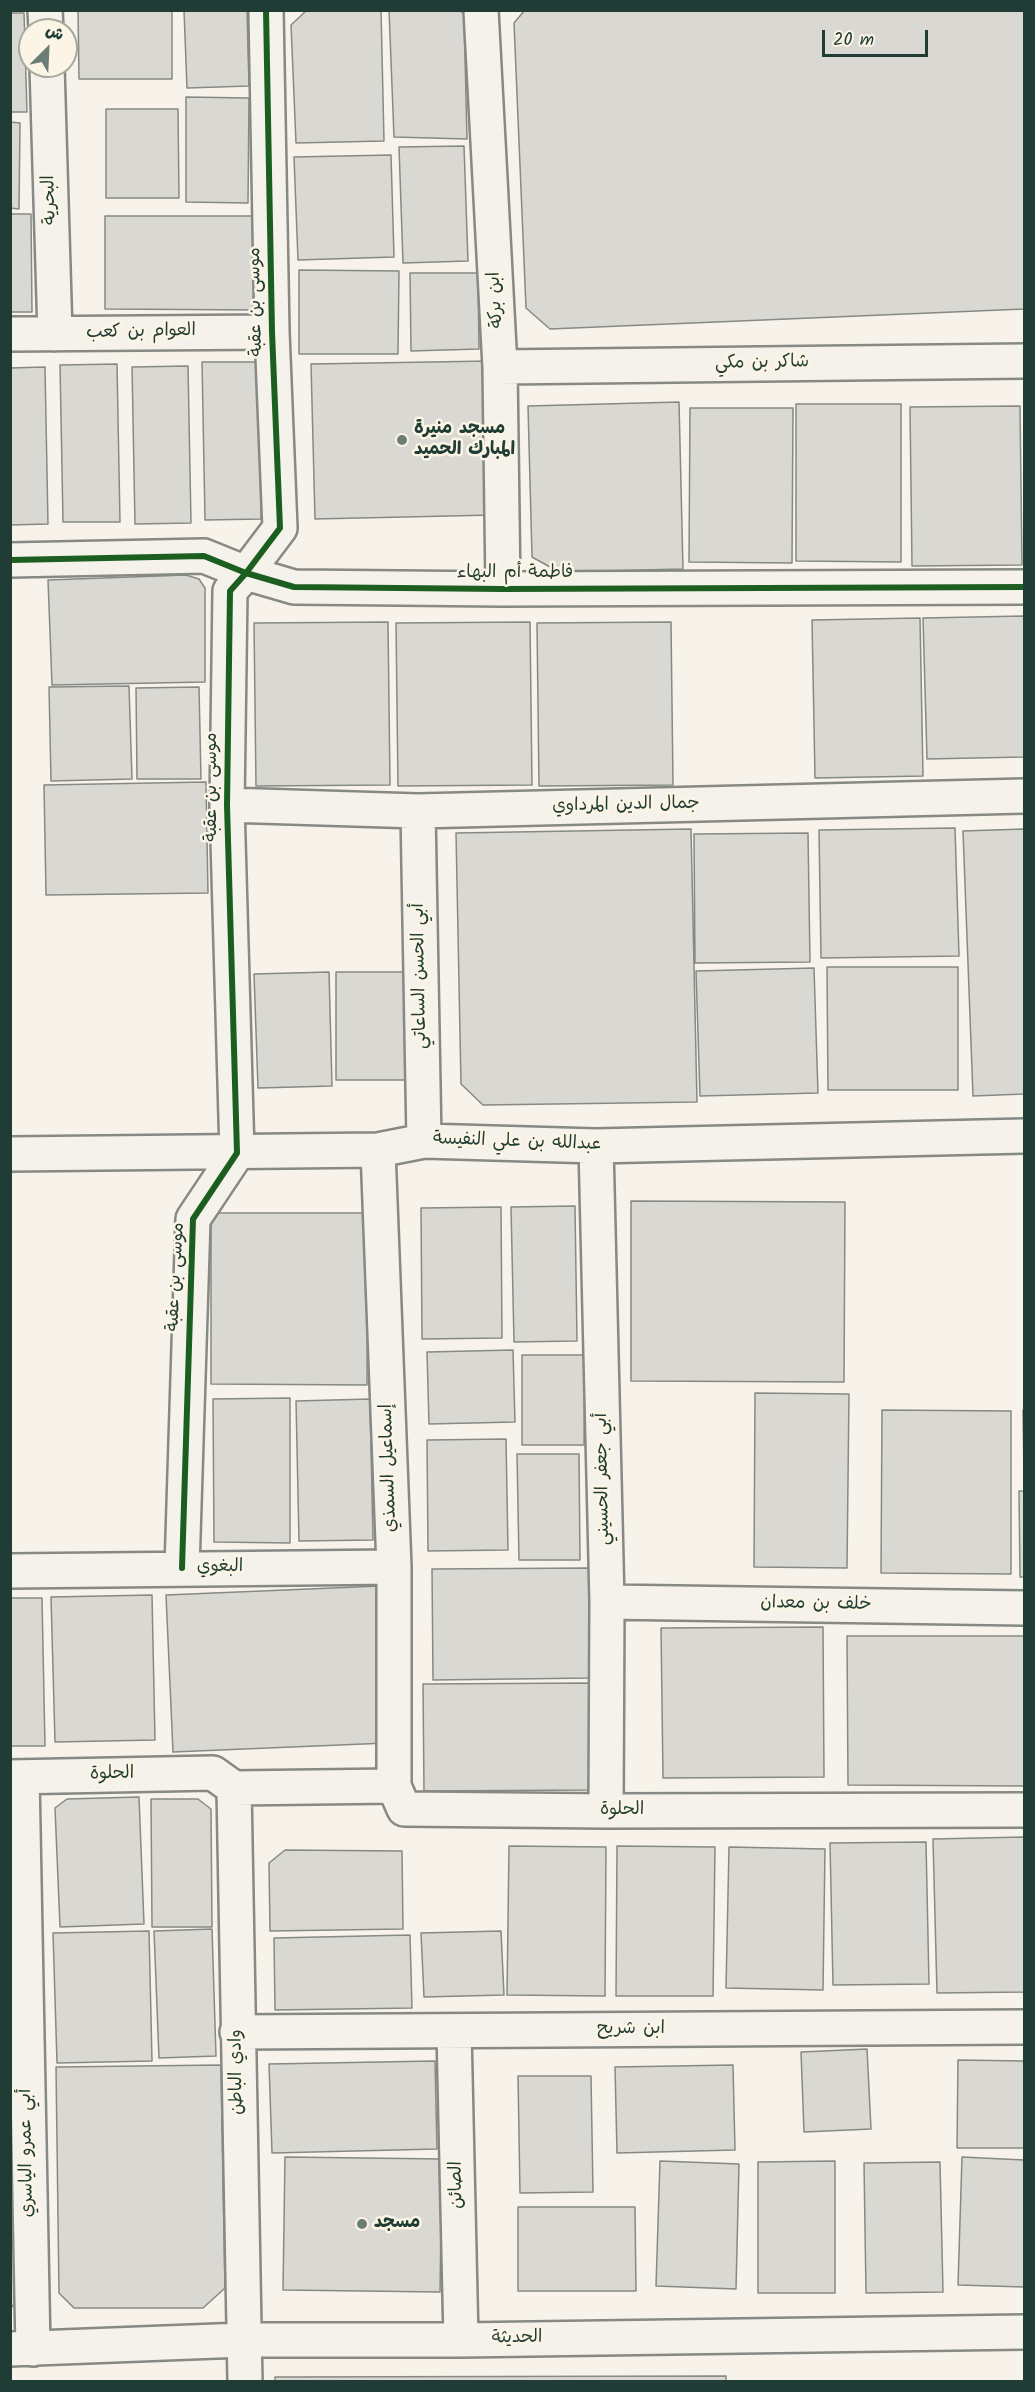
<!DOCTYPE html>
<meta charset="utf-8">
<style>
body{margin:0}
#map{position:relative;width:1035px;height:2392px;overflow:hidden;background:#f7f3ea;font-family:Kalam,"Playpen Sans Arabic",sans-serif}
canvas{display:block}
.frame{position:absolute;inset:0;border:12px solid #1f3d34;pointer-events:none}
.north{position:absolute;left:18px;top:18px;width:60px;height:60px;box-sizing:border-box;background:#fcf5e5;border:2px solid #a4ab9e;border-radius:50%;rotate:24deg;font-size:16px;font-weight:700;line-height:24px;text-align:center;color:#1f3d34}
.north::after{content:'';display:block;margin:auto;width:21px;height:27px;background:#6b7d74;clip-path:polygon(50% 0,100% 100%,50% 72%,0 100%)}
.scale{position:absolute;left:822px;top:30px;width:106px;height:27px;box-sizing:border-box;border:3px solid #1f3d34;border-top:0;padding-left:8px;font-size:18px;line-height:21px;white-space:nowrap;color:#1f3d34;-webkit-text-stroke:4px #fcf5e5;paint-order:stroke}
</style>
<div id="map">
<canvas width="1035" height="2392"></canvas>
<div class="frame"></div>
<div class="north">ش</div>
<div class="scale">20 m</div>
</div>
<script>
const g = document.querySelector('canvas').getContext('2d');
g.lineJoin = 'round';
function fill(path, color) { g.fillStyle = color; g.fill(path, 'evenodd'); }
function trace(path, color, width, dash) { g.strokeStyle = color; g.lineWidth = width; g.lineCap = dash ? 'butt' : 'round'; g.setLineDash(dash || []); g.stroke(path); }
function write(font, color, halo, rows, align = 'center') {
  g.font = font + ' Kalam,"Playpen Sans Arabic",sans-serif'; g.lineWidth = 5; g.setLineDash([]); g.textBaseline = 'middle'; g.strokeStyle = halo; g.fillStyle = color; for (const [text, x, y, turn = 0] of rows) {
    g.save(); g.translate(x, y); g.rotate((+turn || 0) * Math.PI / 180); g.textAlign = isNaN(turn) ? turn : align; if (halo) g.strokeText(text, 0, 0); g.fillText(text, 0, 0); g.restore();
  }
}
const building = new Path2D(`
 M78,10H172V79H79Z
 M184,10H247L249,86L187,88Z
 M307,10H381L384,141L296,143L291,25Z
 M389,10H459L464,14L467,139L394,137Z
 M525,10H1024V309L550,329L526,308L514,23Z
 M10,13H24L27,112H10Z
 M186,97L249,98L248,203L186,202Z
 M106,109H178L179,198H106Z
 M10,122L20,123L19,209L10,208Z
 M464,146L468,261L403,263L399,147Z
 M391,155L394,257L298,260L294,157Z
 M10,214H31L32,312H10Z
 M105,216H260V310L105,309Z
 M299,270L399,271L398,354H299Z
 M410,273H478L479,349L411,351Z
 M490,361L494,515L315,519L311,364Z
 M202,362H259L261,519L205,520Z
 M117,364L120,522H63L60,365Z
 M188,366L191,523L135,524L132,367Z
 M45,367L48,524L10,525V368Z
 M679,402L683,569L559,572L532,557L528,406Z
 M796,404H901V562L796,561Z
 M1020,406L1022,565L912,566L910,407Z
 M690,408H793L792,563L689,562Z
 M186,575L199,579L205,588V682L52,685L48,580Z
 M1024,616V757L927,759L923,618Z
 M920,618L923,776L815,778L812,620Z
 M388,622L390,785L256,786L254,623Z
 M530,622L532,785L398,786L396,623Z
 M671,622L673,785L539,786L537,623Z
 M129,686L132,779L51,781L49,687Z
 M199,687L201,779H137L136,688Z
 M206,782L208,893L46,895L44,785Z
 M955,828L959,956L821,958L819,830Z
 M691,829L697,1102L483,1105L461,1084L456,833Z
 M1024,829V1094L973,1096L963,831Z
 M808,833L810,962L695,963L694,834Z
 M827,967H958V1090H828Z
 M814,968L818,1093L700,1096L696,971Z
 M329,972L332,1086L258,1088L254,974Z
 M336,972H408V1080H336Z
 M631,1201L845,1202L844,1382L631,1381Z
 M575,1206L577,1341L514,1342L511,1207Z
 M501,1207L502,1338L422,1339L421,1208Z
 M211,1213H368L367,1385L211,1384Z
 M513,1350L515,1422L429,1424L427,1352Z
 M522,1355H585L584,1445H522Z
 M755,1393L849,1394L847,1568L754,1567Z
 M290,1398V1543L214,1542L213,1399Z
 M370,1399L373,1540L299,1541L296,1401Z
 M882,1410L1011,1411V1574L881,1573Z
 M1023,1410H1024V1477Z
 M506,1439L508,1550L428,1551L427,1440Z
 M517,1454H579L580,1560H519Z
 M1019,1491H1024V1577H1020Z
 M590,1568L592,1678L433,1680L432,1569Z
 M380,1586L387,1743L173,1752L166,1595Z
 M152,1595L155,1740L55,1742L51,1597Z
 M10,1598H42L45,1746H10Z
 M823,1627L824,1777L663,1778L661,1628Z
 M847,1636H1024V1786L848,1785Z
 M592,1683L593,1790L424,1791L423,1684Z
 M139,1797L144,1924L60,1927L55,1808L67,1799Z
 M151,1799H198L211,1809L212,1927H152Z
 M1024,1837V1992L937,1993L933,1839Z
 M926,1842L929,1984L833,1985L830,1843Z
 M509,1846L606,1847L605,1996L507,1995Z
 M617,1846L715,1847L713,1996H616Z
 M729,1847L825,1849L823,1990L726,1988Z
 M285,1850L402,1851L403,1929L270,1931L269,1863Z
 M212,1929L216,2056L159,2058L154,1931Z
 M149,1931L152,2061L57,2063L53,1933Z
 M501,1931L504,1995L424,1997L421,1933Z
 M410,1935L412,2008L275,2010L274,1938Z
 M10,2008L15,2155H10Z
 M867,2049L871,2129L804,2132L801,2052Z
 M958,2060L1024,2061V2148H957Z
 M435,2061L437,2149L272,2153L269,2064Z
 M221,2065L225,2288L203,2308H74L59,2293L56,2067Z
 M733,2065L735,2150L617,2153L615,2067Z
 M518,2076H591L593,2192L520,2193Z
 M285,2157L442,2159L440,2292L283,2290Z
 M962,2157L1024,2160V2287L958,2285Z
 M660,2161L739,2164L736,2289L656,2286Z
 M835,2161V2293H758V2162Z
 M940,2162L943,2292L866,2293L864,2163Z
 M10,2174H20L22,2295L10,2309Z
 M518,2207H635L636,2291H518Z
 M726,2376V2382H275V2377Z`);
fill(building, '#dad8d2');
trace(building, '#868984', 1.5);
const minor = new Path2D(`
 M45,10L46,30
 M481,10L500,367L503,589
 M47,66L55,334
 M10,334L272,332
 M500,367L1024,361
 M10,560L204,556L246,573L294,587L503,589L1024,587
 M227,805L418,811L1024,796
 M418,811L424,1141
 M596,1146L607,1602L606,1811
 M378,1150L394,1567V1786
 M10,1154L378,1150L424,1141L596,1146L1024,1136
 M182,1568L193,1219L237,1153L227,805L230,591L246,573L280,528L272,332L266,10
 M10,1571L394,1567
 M607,1602L1024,1608
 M10,1777L213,1773L234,1788L245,2382
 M22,1777L33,2349
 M234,1788L394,1786L404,1809L606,1811L1024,1810
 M454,2031L461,2340
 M237,2032L1024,2027
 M10,2349L243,2340H461L1024,2332`);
trace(minor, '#868984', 38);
trace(minor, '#f5f2ec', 33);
trace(new Path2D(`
 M10,560L204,556L246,573L294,587L503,589L1024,587
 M182,1568L193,1219L237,1153L227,805L230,591L246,573L280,528L272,332L266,10`), '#1b5e20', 6);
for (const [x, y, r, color] of [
 [402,440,6,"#6b7d74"],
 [362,2224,6,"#6b7d74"]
]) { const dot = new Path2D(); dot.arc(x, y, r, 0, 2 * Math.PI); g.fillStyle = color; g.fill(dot); trace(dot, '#fcf5e5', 2); }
write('18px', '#1f3d34', '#fcf5e5', [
 ["البحرية",51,200,-92],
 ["ابن بركة",497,300,-93],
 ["موسى بن عقبة",257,302,-91],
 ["العوام بن كعب",141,333,-1],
 ["شاكر بن مكي",762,364,-1],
 ["فاطمة أم البهاء",515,574],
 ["موسى بن عقبة",213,787,-90],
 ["جمال الدين المرداوي",626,806,-1],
 ["أبي الحسن الساعاتي",421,976,-91],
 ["عبدالله بن علي النفيسة",517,1143,2],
 ["موسى بن عقبة",177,1277,-87],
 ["إسماعيل السمذي",390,1468,-92],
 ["أبي جعفر الحسيني",604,1479,-91],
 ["البغوي",220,1568],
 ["خلف بن معدان",816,1605,1],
 ["الحلوة",112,1775,-1],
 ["الحلوة",622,1811],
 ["ابن شريح",631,2030],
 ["وادي الباطن",238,2072,-91],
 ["أبي عمرو الياسري",28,2153,-91],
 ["الصائن",458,2185,-91],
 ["الحديثة",517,2339,-1]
]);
write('bold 18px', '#1f3d34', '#fcf5e5', [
 ["مسجد منيرة",414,430],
 ["المبارك الحميد",414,451],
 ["مسجد",374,2224]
], 'left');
</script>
